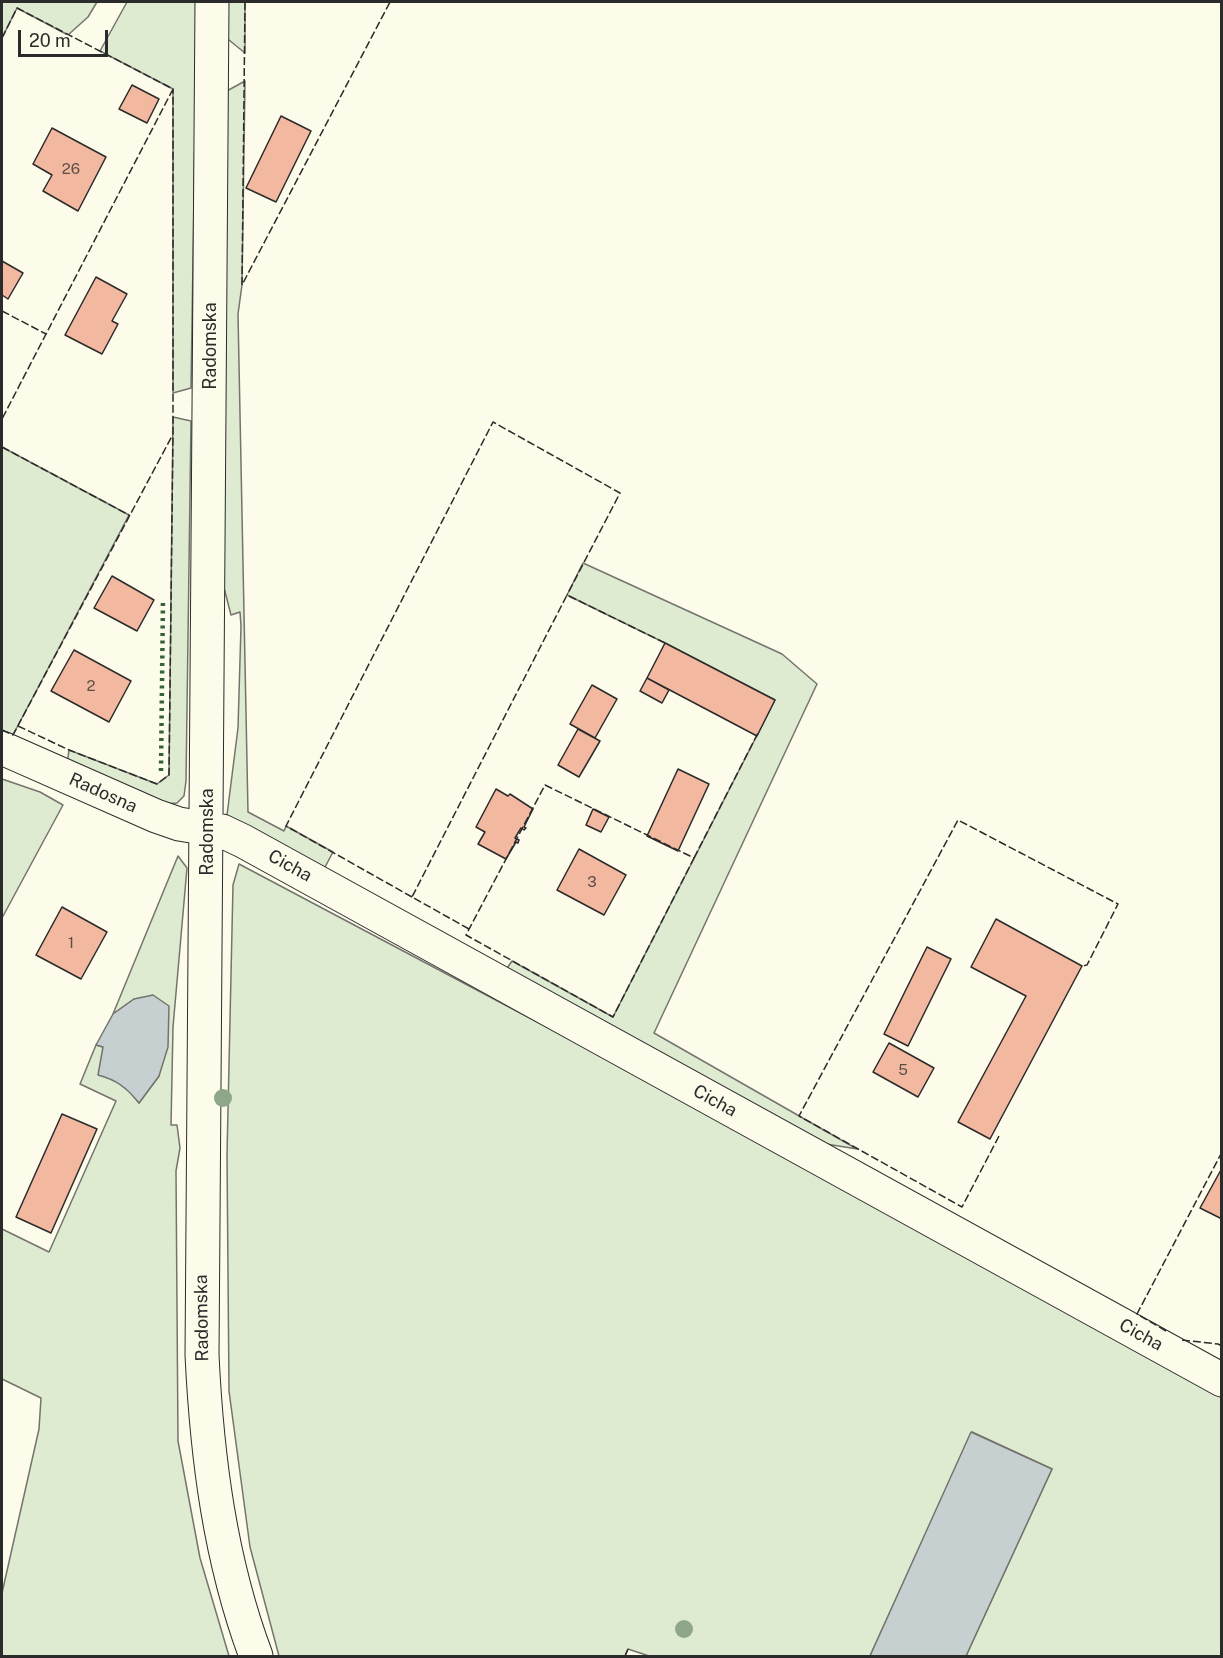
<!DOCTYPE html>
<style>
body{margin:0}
#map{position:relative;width:1223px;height:1658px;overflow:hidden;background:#fdfbea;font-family:"Public Sans",sans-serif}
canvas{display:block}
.frame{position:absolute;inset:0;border:3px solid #2b2b2b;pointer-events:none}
.scale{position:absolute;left:18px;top:30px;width:90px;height:27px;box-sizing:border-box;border:3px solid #2b2b2b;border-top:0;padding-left:8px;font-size:18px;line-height:21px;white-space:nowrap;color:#2b2b2b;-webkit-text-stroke:4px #fdfbea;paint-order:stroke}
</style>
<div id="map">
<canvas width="1223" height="1658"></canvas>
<div class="frame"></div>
<div class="scale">20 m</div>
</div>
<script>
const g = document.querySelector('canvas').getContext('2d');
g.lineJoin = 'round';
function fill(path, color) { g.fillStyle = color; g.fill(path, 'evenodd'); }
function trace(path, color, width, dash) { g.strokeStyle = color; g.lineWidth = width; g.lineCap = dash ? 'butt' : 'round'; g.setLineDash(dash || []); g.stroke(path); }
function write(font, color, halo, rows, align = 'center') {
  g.font = font + ' "Public Sans",sans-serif'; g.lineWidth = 4.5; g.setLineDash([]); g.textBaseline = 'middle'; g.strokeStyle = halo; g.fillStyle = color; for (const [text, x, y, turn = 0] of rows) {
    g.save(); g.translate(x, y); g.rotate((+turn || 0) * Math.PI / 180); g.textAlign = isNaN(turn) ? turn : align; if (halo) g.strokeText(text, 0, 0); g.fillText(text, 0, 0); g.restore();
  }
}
const green = new Path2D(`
 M2,2H97L88,17L68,35L17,8L2,38Z
 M127,2H197L191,388L173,393V89L100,51Z
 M225,2H245V53L224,36Z
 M245,81L242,285L238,314L248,812L284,831L286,826L333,852L324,869L226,823L238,728L241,626L240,612L231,615L220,572L225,92Z
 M173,417L191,421L186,781L184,796L177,803L164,804L67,765L69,750L157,784L169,775Z
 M2,447L129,515L13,735L2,730Z
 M583,563L782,654L817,684L654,1033L857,1149L820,1143L505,971L512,961L613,1017L775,700L665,643L567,595Z
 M2,779L40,792L63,805L2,918Z
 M178,856L187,868L173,1027L171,1125H177L180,1148L176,1171L178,1441L200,1558L229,1656H2V1593L39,1429L41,1398L2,1379V1229L49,1252L116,1101L80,1084L96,1045L103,1047L113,1079L130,1092L139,1103L159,1076L134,999L113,1014Z
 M239,864L743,1131L1221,1397V1656H966L1052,1469L972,1432L870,1656H649L628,1649L625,1656H279L250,1547L229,1391L227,1155L233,885Z`);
fill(green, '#deebd1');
trace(green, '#74746e', 1.5);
const water = new Path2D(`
 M153,995L169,1006L168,1047L159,1076L139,1103C127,1088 117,1080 98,1075L103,1047L96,1045L113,1014L134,999Z
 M971,1432L1052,1469L966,1656H870Z`);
fill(water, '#c7d0d0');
trace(water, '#74746e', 1.5);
const building = new Path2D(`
 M132,85L159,99L147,123L119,109Z
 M281,116L311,131L276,202L246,188Z
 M52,128L106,157L78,211L43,191L52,175L33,164Z
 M2,261L23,273L8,299L2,295Z
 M96,277L127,294L112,321L118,324L102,354L65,335Z
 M112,576L154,600L137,631L94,608Z
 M665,643L775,700L757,736L647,678Z
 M74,650L131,681L109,722L51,691Z
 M647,678L669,690L662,703L640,691Z
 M592,685L617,699L595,738L570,724Z
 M578,729L600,741L579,777L558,765Z
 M678,769L709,784L678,851L647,836Z
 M496,789L508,796L510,794L533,809L524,827L526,828L524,830L521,828L515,838L519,840L518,843L516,842L506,859L478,844L485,832L476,827Z
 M593,809L609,817L601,832L586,825Z
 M579,849L626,875L604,915L557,890Z
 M62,907L107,932L81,979L36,955Z
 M996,919L1082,966L990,1139L958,1122L1026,996L971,967Z
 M927,947L951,959L908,1046L884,1034Z
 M889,1043L934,1068L918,1097L873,1072Z
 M62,1114L97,1129L51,1233L16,1217Z
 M1222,1168V1219L1200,1208Z`);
fill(building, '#f2b8a0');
trace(building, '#2b2b2b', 1.5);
const minor = new Path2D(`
 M212,2L202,1355C207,1458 220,1560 256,1656
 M2,748L156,816L179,824L222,831L243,841L1222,1380`);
trace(minor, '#2b2b2b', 35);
trace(minor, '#fdfbea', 33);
trace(new Path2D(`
 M161,771L163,599`), '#34623c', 4.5, [3, 4.5]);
trace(new Path2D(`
 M245,2L242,285L390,2
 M2,38L17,8L173,89L2,419
 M2,311L46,334
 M2,447L129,515
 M18,726L69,750L157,784L169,775L173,433V89
 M2,730L13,735L172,436
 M545,785L694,858L613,1017L466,935Z
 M694,858L758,733
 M412,897L286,826L493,422L620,493L567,595
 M469,929L412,897L567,595L667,644
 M999,1136L962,1207L799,1116L958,820L1118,904L1087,965L1082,966
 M1166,1331L1137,1314L1222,1152
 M1182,1340L1218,1344L1222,1346
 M625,1656L628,1649`), '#2b2b2b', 1.5, [8, 3]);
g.fillStyle = '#8ea78a';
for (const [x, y] of [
 [223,1098],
 [684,1629]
]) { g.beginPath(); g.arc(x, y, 9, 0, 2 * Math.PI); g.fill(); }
write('15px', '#5d4e48', null, [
 ["26",71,169],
 ["2",91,686],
 ["3",592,882],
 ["1",71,943],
 ["5",903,1070]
]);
write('18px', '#2b2b2b', '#fdfbea', [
 ["Radomska",210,346,-90],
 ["Radosna",103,793,24],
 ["Radomska",207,832,-90],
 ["Cicha",290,866,29],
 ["Cicha",715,1101,29],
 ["Radomska",202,1318,-91],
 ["Cicha",1141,1335,29]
]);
</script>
